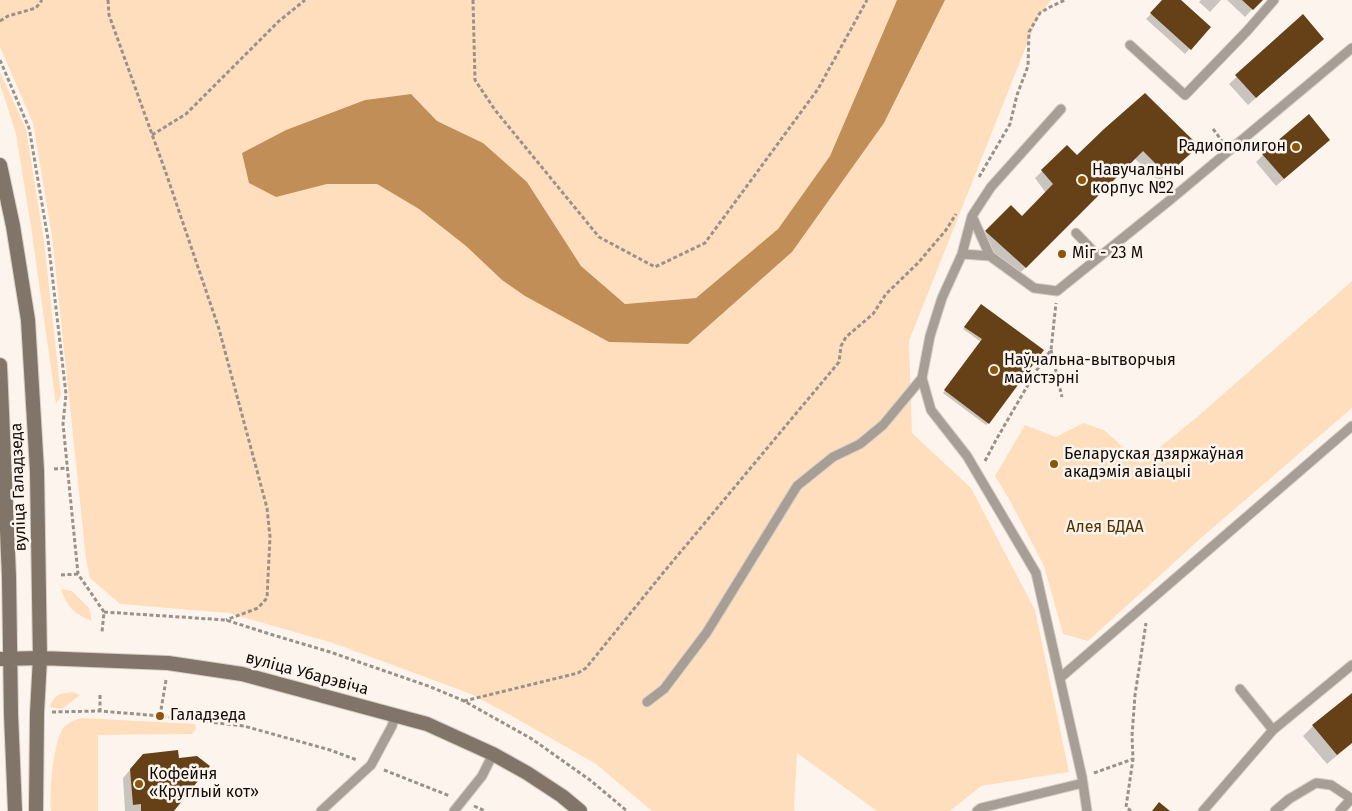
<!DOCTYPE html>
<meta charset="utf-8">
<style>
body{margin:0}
canvas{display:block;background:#fdf5ed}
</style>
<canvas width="1352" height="811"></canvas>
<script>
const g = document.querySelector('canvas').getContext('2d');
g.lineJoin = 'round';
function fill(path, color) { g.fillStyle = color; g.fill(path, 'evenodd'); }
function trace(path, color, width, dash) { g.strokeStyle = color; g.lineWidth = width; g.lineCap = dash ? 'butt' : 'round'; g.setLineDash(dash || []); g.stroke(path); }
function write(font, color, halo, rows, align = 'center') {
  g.font = font + ' "Fira Sans",sans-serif'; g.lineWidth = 5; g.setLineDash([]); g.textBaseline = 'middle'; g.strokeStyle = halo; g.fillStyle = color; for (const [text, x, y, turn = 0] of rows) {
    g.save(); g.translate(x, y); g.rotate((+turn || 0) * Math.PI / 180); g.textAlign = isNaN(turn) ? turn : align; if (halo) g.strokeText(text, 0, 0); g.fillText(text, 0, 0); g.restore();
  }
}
fill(new Path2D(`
 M0,0H897L830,156L778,229L696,298L625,304L581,266L527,182L483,143L437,121L411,94L365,100L286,130L242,153L276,196L327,184H377L419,209L466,246L502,280L609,342L687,344L792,252L884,123L945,0H1051L1037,19L909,341L912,433L971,488L1035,610L1069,772L981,786L950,811H877L797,753L794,809L795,811H652L596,764L510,715L471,694L333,643L228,613L120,604L90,578L86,559L52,236L33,123L0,47Z
 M0,72L26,129L44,241L61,396L56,404L31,227L16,134L0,84Z
 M1352,281V408L1201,538L1088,641L1063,634L1044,566L1009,499L995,476L1025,425L1056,437L1083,423L1104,430L1133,456L1140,463L1196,418Z
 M61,589L72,591L89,608L92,621C75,615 66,606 61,589Z
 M73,692L80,695L62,709L50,707C54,694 61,693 73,692Z
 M82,718L195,724L196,728L192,734L98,735V811H51C49,794 53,740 64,727C69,722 75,720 82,718Z`), '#ffdebd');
fill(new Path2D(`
 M897,0H945L884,123L792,252L688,344L609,342L525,296L502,280L466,246L419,209L377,184H327L276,197L249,183L242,153L286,130L365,100L411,94L437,121L483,143L527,182L581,266L625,304L696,298L778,229L830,156Z`), '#c28e57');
fill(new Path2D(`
 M1164,0H1179L1209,27L1185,54L1146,19Z
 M1201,0H1221L1210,12L1199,2Z
 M1227,0H1261L1245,17Z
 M1303,16L1315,46L1248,105L1229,84Z
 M1105,130L1190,153L1159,182L1134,158L1018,275L978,240L1011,206L1022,218L1046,193L1035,178L1067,147L1077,156Z
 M1321,147L1276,186L1256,162L1263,155Z
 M981,306L988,423L986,425L943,393L981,342L963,329Z
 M1352,694V743L1327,764L1303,736L1313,726Z
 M177,759L173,811H125L123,778L136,763Z`), '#0003');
fill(new Path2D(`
 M1162,0H1181L1211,27L1191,50L1150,13Z
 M1242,0H1263L1253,10Z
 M1303,14L1324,39L1256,98L1235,75Z
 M1145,93L1199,146L1167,175L1143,151L1026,268L985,231L1011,205L1022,216L1053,184L1041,170L1067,145L1077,155L1104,129Z
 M1309,114L1330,140L1284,179L1262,154Z
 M981,304L1044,350L989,424L944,390L982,339L964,327Z
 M1352,693V743L1337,755L1312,725Z
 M178,750L179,758L197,756L210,766L174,811H141V804L133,805L130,769L143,754Z
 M1159,802L1170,811H1152Z`), '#664117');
const service = new Path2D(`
 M1130,45L1185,95L1247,31L1274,0
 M1061,109L991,187L972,216L962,254L942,298L930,336L922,378L931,410L967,456L1036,573L1082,777L1087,811
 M972,216L990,256
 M1076,233L1099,257
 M962,254L990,256L1034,288L1057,291L1170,200L1352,48
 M1060,678L1352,426
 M1240,689L1273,730
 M647,702L664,689L707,632L797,486L833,457L860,444L883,425L922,378
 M321,811L371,765L392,726L395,715
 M454,811L482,776L493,754
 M977,811L981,808L1083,783
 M1203,811L1273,730L1352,665
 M1275,811L1289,799L1316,783L1331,785L1352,799
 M1340,811L1352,798`);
const secondary = new Path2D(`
 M0,165L13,226L28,320L37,471L40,658L37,713L36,811
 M0,365L9,577L11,714L15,811
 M0,659L40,658L168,663L242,674L427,724L493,754L527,773L562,796L580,811`);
trace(service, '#d7cfc8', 11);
trace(secondary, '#d7cfc8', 16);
trace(new Path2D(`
 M108,0L109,15L166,173L219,329L267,508L270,537L267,598L258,608L226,620
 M473,0L475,80L495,110L599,237L655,267L705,243L818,89L867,0
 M0,21L8,16L36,8L42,0
 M0,60L29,128L30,133L48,239L66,394L63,424L78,574L104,612L102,632
 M1213,129L1222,141
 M152,135L186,114L279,21L305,0
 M979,177L1010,124L1017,95L1028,66L1029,32L1040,13L1050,7L1065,0
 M1051,350L1062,397
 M985,461L996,440L1036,371L1051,350L1056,303
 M54,469L68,468
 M61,575L78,574
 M104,612L226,620L273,635L330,652L431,687L464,701L532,739L590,780L627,811
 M100,695V711
 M464,701L578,673L586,668L663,573L839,362L841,346L846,337L873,314L886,294L918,263L946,230L956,214
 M52,712L100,711L160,716L244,726L330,750L357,760
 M160,716L166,680
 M384,770L450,796
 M1094,773L1133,759
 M474,806L485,811
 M1131,811L1126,807L1133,759L1132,736L1135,695L1146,623`), '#99928b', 3, [4, 2.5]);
trace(service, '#a79e96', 9);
trace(secondary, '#817468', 14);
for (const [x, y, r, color] of [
 [1296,147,5,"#8c5509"],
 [1082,180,5,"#8c5509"],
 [1062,254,5,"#8c5509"],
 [994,370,5,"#8c5509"],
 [1054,464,5,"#8c5509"],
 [160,716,5,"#8c5509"],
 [139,784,5,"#8c5509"]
]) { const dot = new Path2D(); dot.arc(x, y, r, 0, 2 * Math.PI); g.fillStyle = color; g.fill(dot); trace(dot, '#fdf5ed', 2); }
write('16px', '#110a05', '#fdf5ed', [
 ["Радиополигон",1286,147,"right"],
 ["Навучальны",1092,171],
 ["корпус №2",1092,189],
 ["Міг - 23 М",1072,254],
 ["Наўчальна-вытворчыя",1004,361],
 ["майстэрні",1004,379],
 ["Беларуская дзяржаўная",1064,455],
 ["акадэмія авіацыі",1064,473],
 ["Галадзеда",170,716],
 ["Кофейня",149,775],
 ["«Круглый кот»",149,793]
], 'left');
write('16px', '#110a05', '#fdf5ed', [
 ["вуліца Галадзеда",19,487,-92],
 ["вуліца Убарэвіча",307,674,15]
]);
write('16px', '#543103', '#fdf5ed', [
 ["Алея БДАА",1105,528]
]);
</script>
